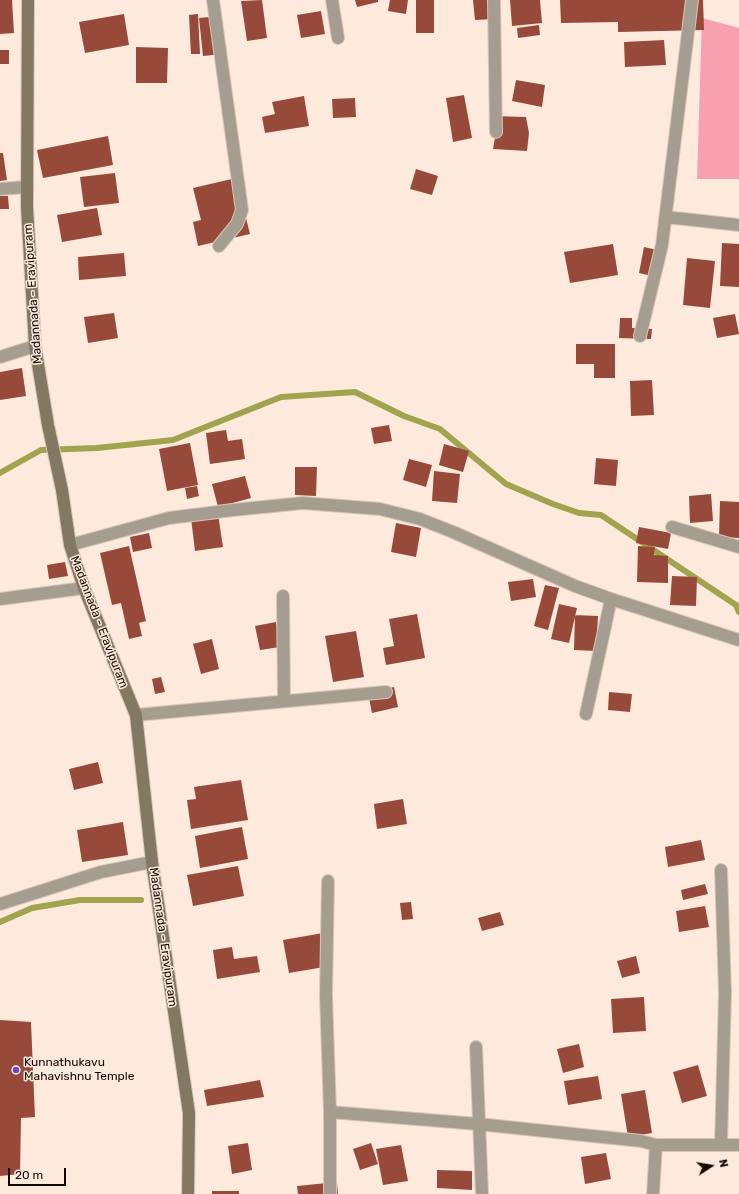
<!DOCTYPE html>
<style>
body{margin:0}
#map{position:relative;width:739px;height:1194px;overflow:hidden;background:#fdeadc;font-family:Rubik,sans-serif}
canvas{display:block}
.north{position:absolute;left:691px;top:1146px;width:40px;height:40px;-webkit-text-stroke:3px #fdeadc;paint-order:stroke;rotate:78deg;font-size:11px;font-weight:700;line-height:16px;text-align:center;color:#130903}
.north::after{content:'';display:block;margin:auto;width:14px;height:18px;background:#130903;clip-path:polygon(50% 0,100% 100%,50% 72%,0 100%)}
.scale{position:absolute;left:8px;top:1168px;width:58px;height:18px;box-sizing:border-box;border:2px solid #130903;border-top:0;padding-left:5px;font-size:12px;line-height:14px;white-space:nowrap;color:#130903;-webkit-text-stroke:3px #fdeadc;paint-order:stroke}
</style>
<div id="map">
<canvas width="739" height="1194"></canvas>
<div class="north">N</div>
<div class="scale">20 m</div>
</div>
<script>
const g = document.querySelector('canvas').getContext('2d');
g.lineJoin = 'round';
function fill(path, color) { g.fillStyle = color; g.fill(path, 'evenodd'); }
function trace(path, color, width, dash) { g.strokeStyle = color; g.lineWidth = width; g.lineCap = dash ? 'butt' : 'round'; g.setLineDash(dash || []); g.stroke(path); }
function write(font, color, halo, rows, align = 'center') {
  g.font = font + ' Rubik,sans-serif'; g.lineWidth = 3; g.setLineDash([]); g.textBaseline = 'middle'; g.strokeStyle = halo; g.fillStyle = color; for (const [text, x, y, turn = 0] of rows) {
    g.save(); g.translate(x, y); g.rotate((+turn || 0) * Math.PI / 180); g.textAlign = isNaN(turn) ? turn : align; if (halo) g.strokeText(text, 0, 0); g.fillText(text, 0, 0); g.restore();
  }
}
fill(new Path2D(`
 M702,18L739,28V179H697Z`), '#f7a1b0');
trace(new Path2D(`
 M0,473L41,450L97,448L173,440L281,397L355,392L404,416L440,429L506,484L553,504L579,513L601,515L736,605L739,612
 M0,922L32,908L80,900H141`), '#a2a34f', 6);
fill(new Path2D(`
 M0,0H12L14,33L0,34Z
 M262,0L267,38L247,41L241,1Z
 M355,0H378V2L357,7Z
 M390,0H408L406,14L388,11Z
 M416,0H434V33H416Z
 M473,0H494L495,19L475,20Z
 M510,0H540L542,23L512,26Z
 M560,0H703L704,30L618,32V22L561,23Z
 M321,11L325,34L301,38L297,15Z
 M124,14L129,45L85,53L79,22Z
 M198,14L200,54H191L189,15Z
 M220,16L223,54L203,56L199,18Z
 M539,25L540,35L518,38L517,28Z
 M664,40L666,65L625,67L624,42Z
 M136,47L168,48L167,83H136Z
 M0,50H9V64H0Z
 M516,80L545,85L542,107L512,101Z
 M464,95L472,138L453,142L446,98Z
 M304,96L309,126L265,133L262,117L275,114L272,102Z
 M355,98L356,117L333,118L332,99Z
 M493,116L526,117L529,133L527,151L493,149L496,132Z
 M108,136L113,165L43,178L37,150Z
 M0,153H3L7,180L0,181Z
 M416,169L438,176L432,195L410,189Z
 M115,173L119,203L84,207L80,177Z
 M236,178L250,234L198,246L193,222L201,220L193,188Z
 M0,196H8L9,209H0Z
 M97,208L102,235L62,242L57,215Z
 M722,243L739,244V287L720,286Z
 M613,244L618,275L570,283L564,252Z
 M644,247L662,251L656,277L639,273Z
 M124,253L126,276L79,280L78,257Z
 M687,258L715,261L710,308L683,305Z
 M114,313L118,338L88,343L84,317Z
 M735,314L739,334L717,338L713,318Z
 M620,318H632V328L652,329L651,339L619,338Z
 M576,344H615V378H594V364H576Z
 M22,368L26,396L0,400V372Z
 M652,380L654,415L631,416L630,381Z
 M389,425L392,441L374,444L371,428Z
 M226,430L228,441L242,439L245,459L210,464L206,433Z
 M190,443L198,485L167,491L159,449Z
 M444,444L469,451L463,472L439,465Z
 M596,458L618,460L616,486L594,484Z
 M409,459L432,465L426,487L403,480Z
 M295,467H317L316,496L295,495Z
 M434,471L460,474L457,503L432,501Z
 M245,476L251,498L218,507L212,484Z
 M197,486L199,496L187,499L185,488Z
 M711,494L713,521L690,523L689,496Z
 M720,501L739,502V538L719,537Z
 M218,514L223,547L195,551L191,518Z
 M396,523L421,528L416,557L391,552Z
 M639,527L671,533L668,549L636,543Z
 M149,533L152,548L133,552L130,537Z
 M129,546L146,621L139,623L142,636L129,639L121,603L112,605L100,553Z
 M638,546L655,547L654,555L668,556V583L637,582Z
 M65,562L68,576L49,579L47,565Z
 M672,576L697,577L696,606L670,605Z
 M533,579L536,597L511,601L508,582Z
 M545,585L559,588L548,630L534,626Z
 M559,604L577,608L569,643L551,639Z
 M417,614L425,658L386,665L383,648L394,646L389,619Z
 M575,615L598,616L596,651L574,650Z
 M276,622L280,647L260,650L255,626Z
 M356,631L364,677L333,682L325,636Z
 M212,639L219,669L201,674L193,644Z
 M161,677L165,692L155,694L152,679Z
 M394,687L398,707L372,713L368,693Z
 M609,692L632,694L630,712L608,710Z
 M98,762L103,783L74,790L69,769Z
 M241,780L248,820L191,829L187,800L196,799L194,787Z
 M403,799L407,824L377,829L374,804Z
 M123,822L128,855L82,862L77,830Z
 M242,827L248,859L200,868L195,836Z
 M701,840L705,860L668,867L665,847Z
 M238,866L244,896L193,906L187,875Z
 M705,884L708,894L683,900L681,890Z
 M411,902L413,919L402,920L400,903Z
 M705,906L709,927L679,932L676,911Z
 M500,912L504,925L482,931L478,918Z
 M323,933L330,966L289,973L283,940Z
 M232,947L234,959L257,956L260,972L217,979L213,950Z
 M636,956L640,973L622,978L617,961Z
 M644,997L646,1031L613,1033L611,999Z
 M0,1020L31,1022L35,1117L21,1118L20,1174L0,1176Z
 M579,1044L584,1067L563,1073L557,1049Z
 M698,1065L707,1096L682,1103L673,1072Z
 M598,1076L602,1099L568,1105L564,1081Z
 M260,1080L264,1097L207,1106L204,1090Z
 M645,1090L652,1133L628,1137L621,1094Z
 M248,1143L252,1170L232,1174L228,1146Z
 M371,1143L378,1164L360,1170L353,1149Z
 M401,1145L408,1181L383,1185L376,1149Z
 M606,1153L611,1179L585,1184L581,1157Z
 M437,1170L472,1171V1190L437,1188Z
 M337,1182L338,1194H298L297,1186Z
 M212,1191H239V1194H212Z`), '#974a39');
const minor = new Path2D(`
 M213,0L242,210L237,224L219,246
 M332,0L338,38
 M494,0L496,132
 M0,189L26,187
 M666,217L739,225
 M640,336L662,245L692,0
 M0,357L35,346
 M672,527L739,547
 M70,545L169,518L233,510L303,503L380,509L420,519L453,532L575,586L611,599L739,640
 M283,596L284,701
 M0,599L84,588
 M586,714L611,599
 M136,715L386,692
 M721,870L725,993L721,1144
 M328,881L326,995L330,1112V1194
 M0,904L101,872L152,862
 M476,1047L482,1194
 M330,1112L478,1124L641,1141L656,1145H739
 M653,1194L656,1145`);
const secondary = new Path2D(`
 M28,0L27,207L35,346L48,425L62,490L70,545L84,588L136,715L152,862L189,1113L188,1194`);
trace(minor, '#d8c6b9', 14);
trace(secondary, '#d8c6b9', 14);
trace(minor, '#a59e90', 12);
trace(secondary, '#827864', 12);
for (const [x, y, r, color] of [
 [16,1070,4,"#6e4ac3"]
]) { const dot = new Path2D(); dot.arc(x, y, r, 0, 2 * Math.PI); g.fillStyle = color; g.fill(dot); trace(dot, '#fdeadc', 1.5); }
write('12px', '#130903', '#fdeadc', [
 ["Madannada - Eravipuram",33,294,-94],
 ["Madannada - Eravipuram",99,622,69],
 ["Madannada - Eravipuram",163,937,82]
]);
write('12px', '#130903', '#fdeadc', [
 ["Kunnathukavu",24,1063],
 ["Mahavishnu Temple",24,1077]
], 'left');
</script>
